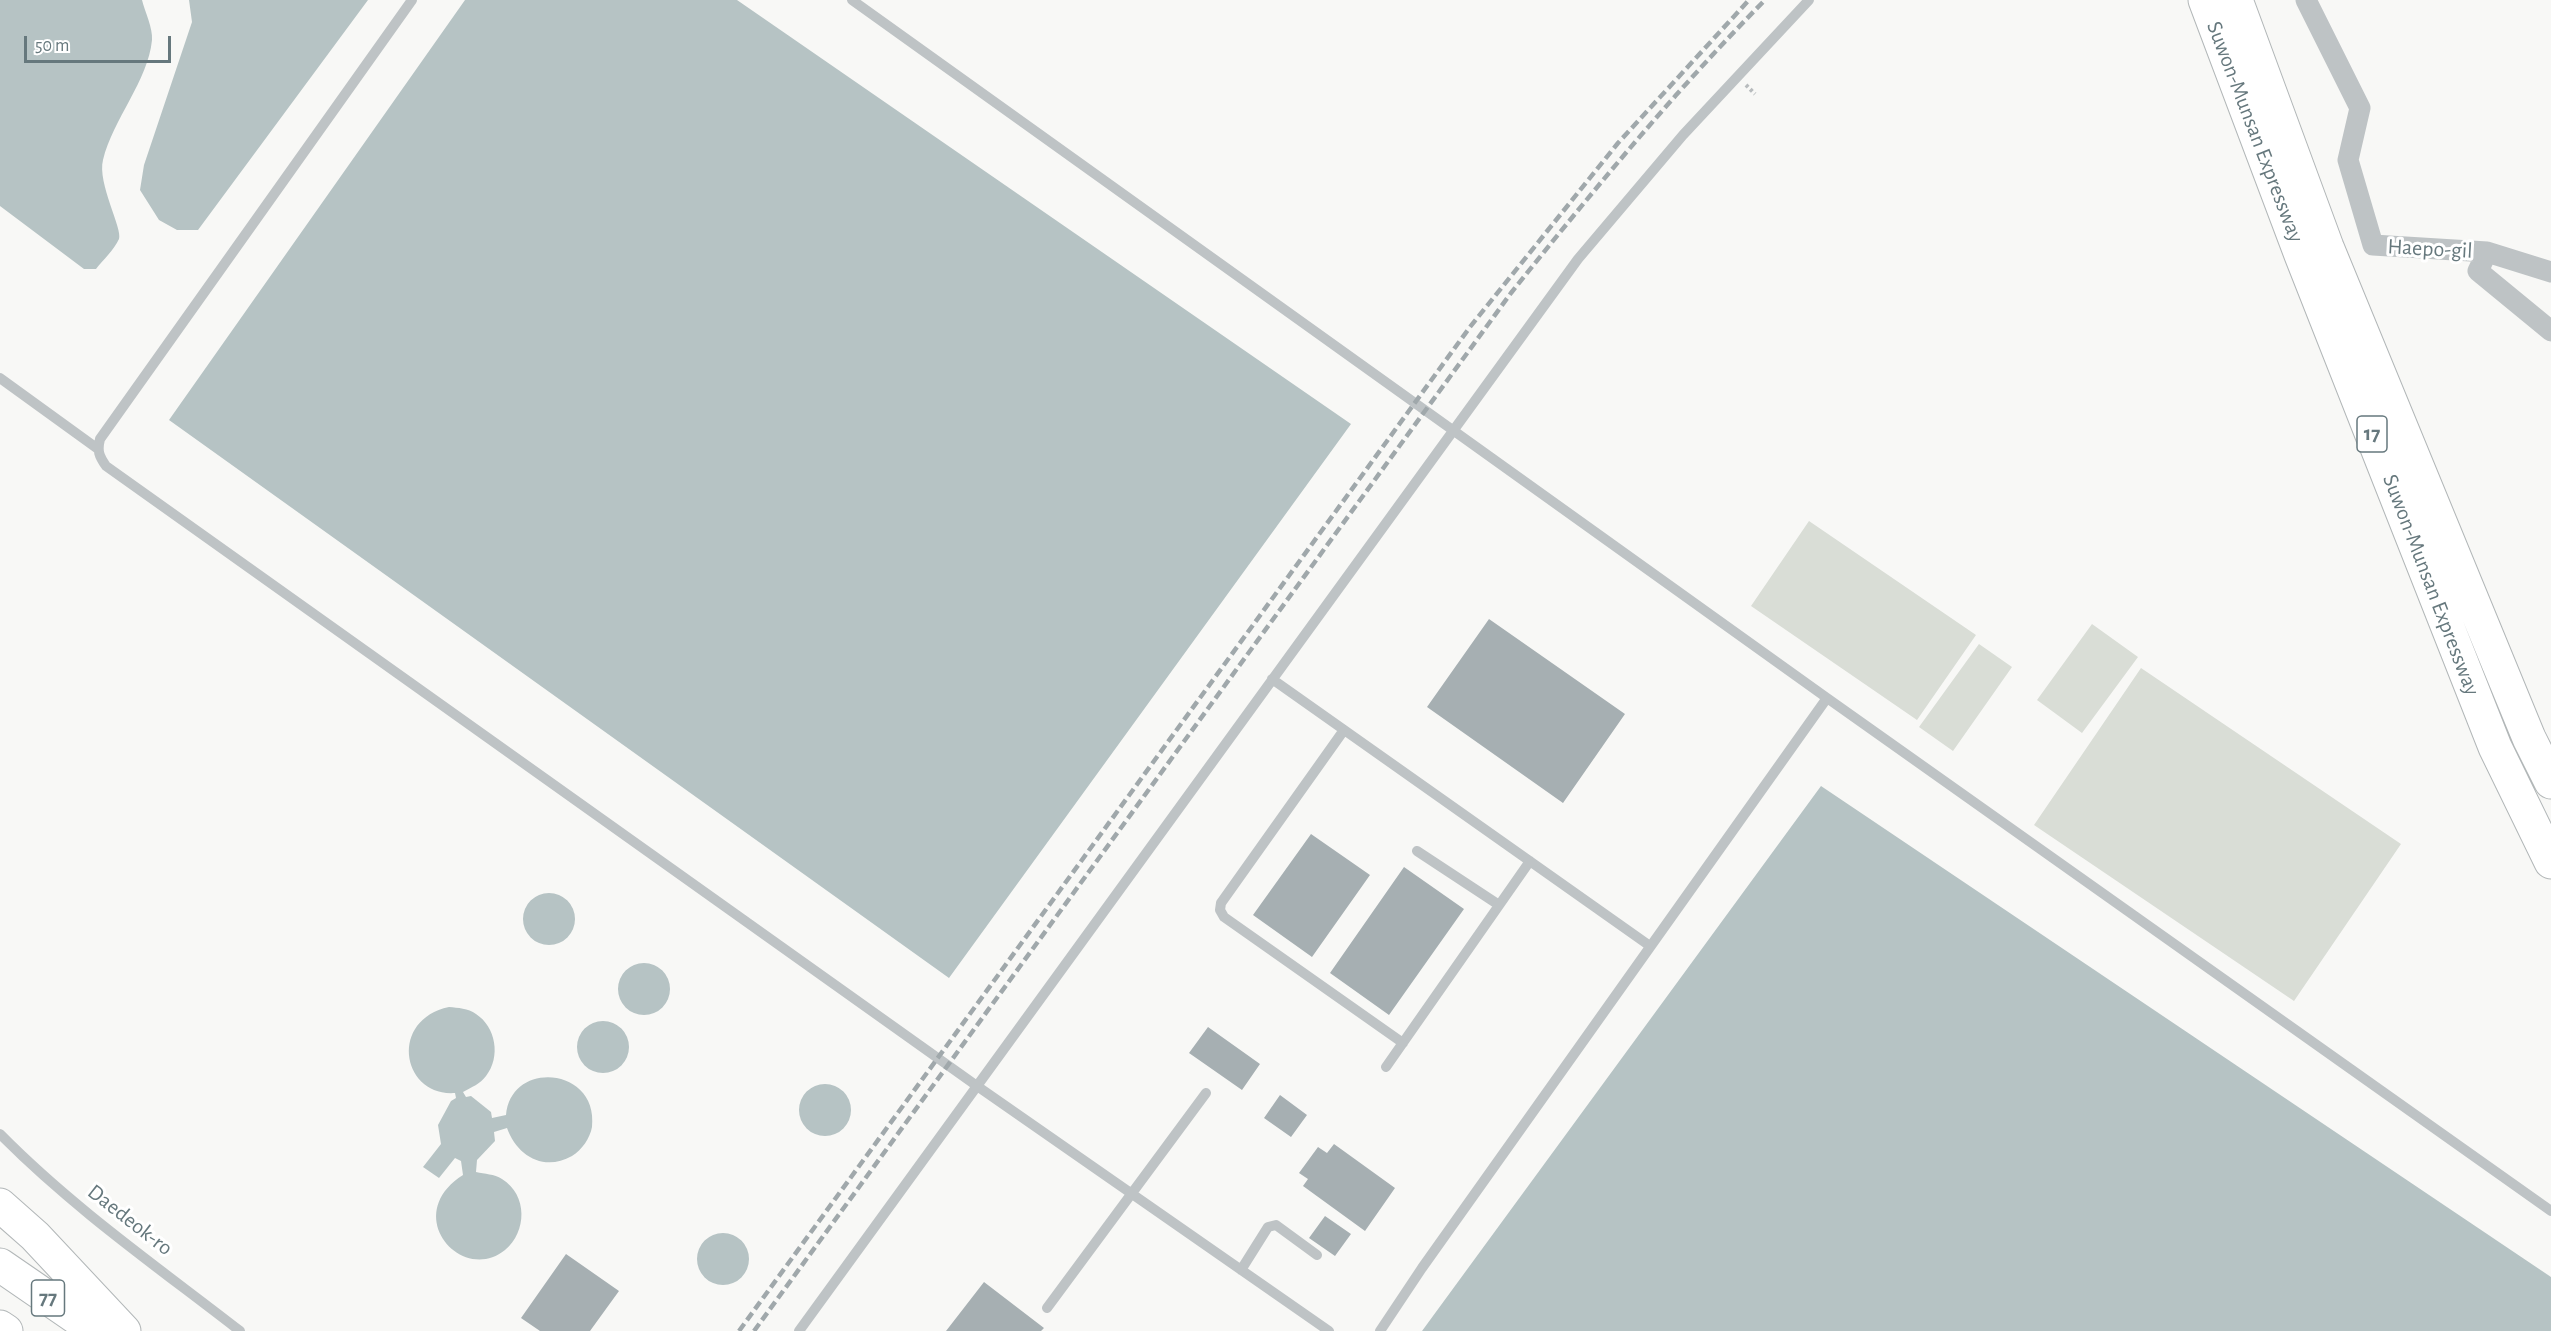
<!DOCTYPE html>
<style>
body{margin:0}
#map{position:relative;width:2551px;height:1331px;overflow:hidden;background:#f8f8f6;font-family:"Alegreya Sans",sans-serif}
canvas{display:block}
.scale{position:absolute;left:24px;top:36px;width:147px;height:27px;box-sizing:border-box;border:3px solid #66787d;border-top:0;padding-left:8px;font-size:18px;line-height:21px;white-space:nowrap;color:#66787d;-webkit-text-stroke:4px #fff;paint-order:stroke}
</style>
<div id="map">
<canvas width="2551" height="1331"></canvas>
<div class="scale">50 m</div>
</div>
<script>
const g = document.querySelector('canvas').getContext('2d');
g.lineJoin = 'round';
function fill(path, color) { g.fillStyle = color; g.fill(path, 'evenodd'); }
function trace(path, color, width, dash) { g.strokeStyle = color; g.lineWidth = width; g.lineCap = dash ? 'butt' : 'round'; g.setLineDash(dash || []); g.stroke(path); }
function write(font, color, halo, rows, align = 'center') {
  g.font = font + ' "Alegreya Sans",sans-serif'; g.lineWidth = 6; g.setLineDash([]); g.textBaseline = 'middle'; g.strokeStyle = halo; g.fillStyle = color; for (const [text, x, y, turn = 0] of rows) {
    g.save(); g.translate(x, y); g.rotate((+turn || 0) * Math.PI / 180); g.textAlign = isNaN(turn) ? turn : align; if (halo) g.strokeText(text, 0, 0); g.fillText(text, 0, 0); g.restore();
  }
}
fill(new Path2D(`
 M1809,521L1976,635L1917,720L1751,606Z
 M2092,624L2138,657L2082,733L2037,700Z
 M1979,644L2012,667L1953,751L1919,727Z
 M2141,668L2401,844L2294,1001L2034,825Z`), '#d9ddd6');
fill(new Path2D(`
 M0,0H142C145,12 153,28 152,40C148,81 113,119 103,160C97,183 123,229 119,239C114,250 103,260 96,269H84L0,206Z
 M189,0H368L198,230H177L159,220L140,190L144,165L192,22Z
 M465,0H737L1351,424L949,978L169,420Z
 M1821,786L2551,1277V1331H1422Z
 M523 919a26 26 0 1 1 52 0a26 26 0 1 1-52 0Z
 M618 989a26 26 0 1 1 52 0a26 26 0 1 1-52 0Z
 M449,1007C458,1008 468,1008 476,1014C496,1027 501,1057 486,1076C480,1084 472,1087 463,1092L466,1097L471,1096L491,1112L492,1118L506,1115C511,1059 599,1067 592,1127C590,1138 582,1150 572,1156C544,1172 517,1156 507,1128L494,1132L495,1141L477,1160L476,1172C485,1174 494,1174 502,1179C528,1195 527,1232 505,1250C462,1285 400,1215 463,1175L461,1161L455,1158L439,1178L423,1167L441,1144L438,1125L451,1101L456,1098L455,1093C402,1097 388,1020 449,1007Z
 M577 1047a26 26 0 1 1 52 0a26 26 0 1 1-52 0Z
 M799 1110a26 26 0 1 1 52 0a26 26 0 1 1-52 0Z
 M697 1259a26 26 0 1 1 52 0a26 26 0 1 1-52 0Z`), '#b6c3c4');
fill(new Path2D(`
 M1489,619L1625,714L1563,803L1427,707Z
 M1311,834L1370,875L1312,957L1253,915Z
 M1404,867L1464,909L1389,1015L1330,973Z
 M1208,1027L1260,1064L1242,1090L1189,1053Z
 M1280,1095L1307,1115L1291,1137L1264,1118Z
 M1334,1144L1395,1188L1365,1231L1303,1186L1308,1179L1299,1173L1318,1147L1327,1153Z
 M1325,1216L1351,1234L1335,1256L1309,1238Z
 M566,1254L619,1291L590,1331H540L521,1318Z
 M984,1282L1044,1328L1041,1331H946Z`), '#a6afb2');
const trunk = new Path2D(`
 M0,1205L35,1236L124,1331
 M0,1265L96,1331
 M0,1327L6,1331`);
const motorway = new Path2D(`
 M2205,0L2301,255L2495,747L2551,862
 M2236,0L2327,247L2529,738L2551,782`);
trace(trunk, '#b2b7b8', 35);
trace(motorway, '#b2b7b8', 35);
trace(new Path2D(`
 M1746,85L1755,94`), '#b8bcbe', 4, [3, 3]);
trace(new Path2D(`
 M412,0L100,439C97,451 99,456 106,466L977,1086L1329,1331
 M852,0L1827,698L2551,1211
 M0,378L98,449
 M1272,679L1650,946
 M1344,730L1221,903L1220,910L1224,917L1403,1043
 M1417,851L1499,905
 M1386,1067L1530,861
 M0,1134C73,1208 159,1268 240,1331
 M1241,1270L1268,1227L1276,1225L1317,1255
 M1047,1308L1206,1093
 M799,1331L1578,259L1683,135L1809,0
 M1380,1331L1422,1268L1827,698`), '#bec3c5', 10);
trace(new Path2D(`
 M2306,0L2360,108L2348,160L2373,245L2487,252L2551,272
 M2487,252L2478,271L2551,331`), '#bec3c5', 21);
trace(trunk, '#fff', 33);
trace(motorway, '#fff', 33);
trace(new Path2D(`
 M739,1331L1470,327L1618,143L1749,0
 M754,1331L1511,293C1592,192 1674,92 1765,0`), '#a0a8ab', 4.5, [9, 4.5]);
for (const [x, y, w] of [
 [2372,434,30],
 [48,1298,33]
]) { const box = new Path2D(); box.roundRect(x - w / 2, y - 18, w, 36, 4.5); g.fillStyle = '#fff'; g.fill(box); trace(box, '#66787d', 1.5); }
write('bold 21px', '#66787d', null, [
 ["17",2372,434],
 ["77",48,1298]
]);
write('22px', '#66787d', '#fff', [
 ["Suwon-Munsan Expressway",2255,132,69],
 ["Haepo-gil",2430,249,3],
 ["Suwon-Munsan Expressway",2431,585,69],
 ["Daedeok-ro",130,1220,38]
]);
</script>
